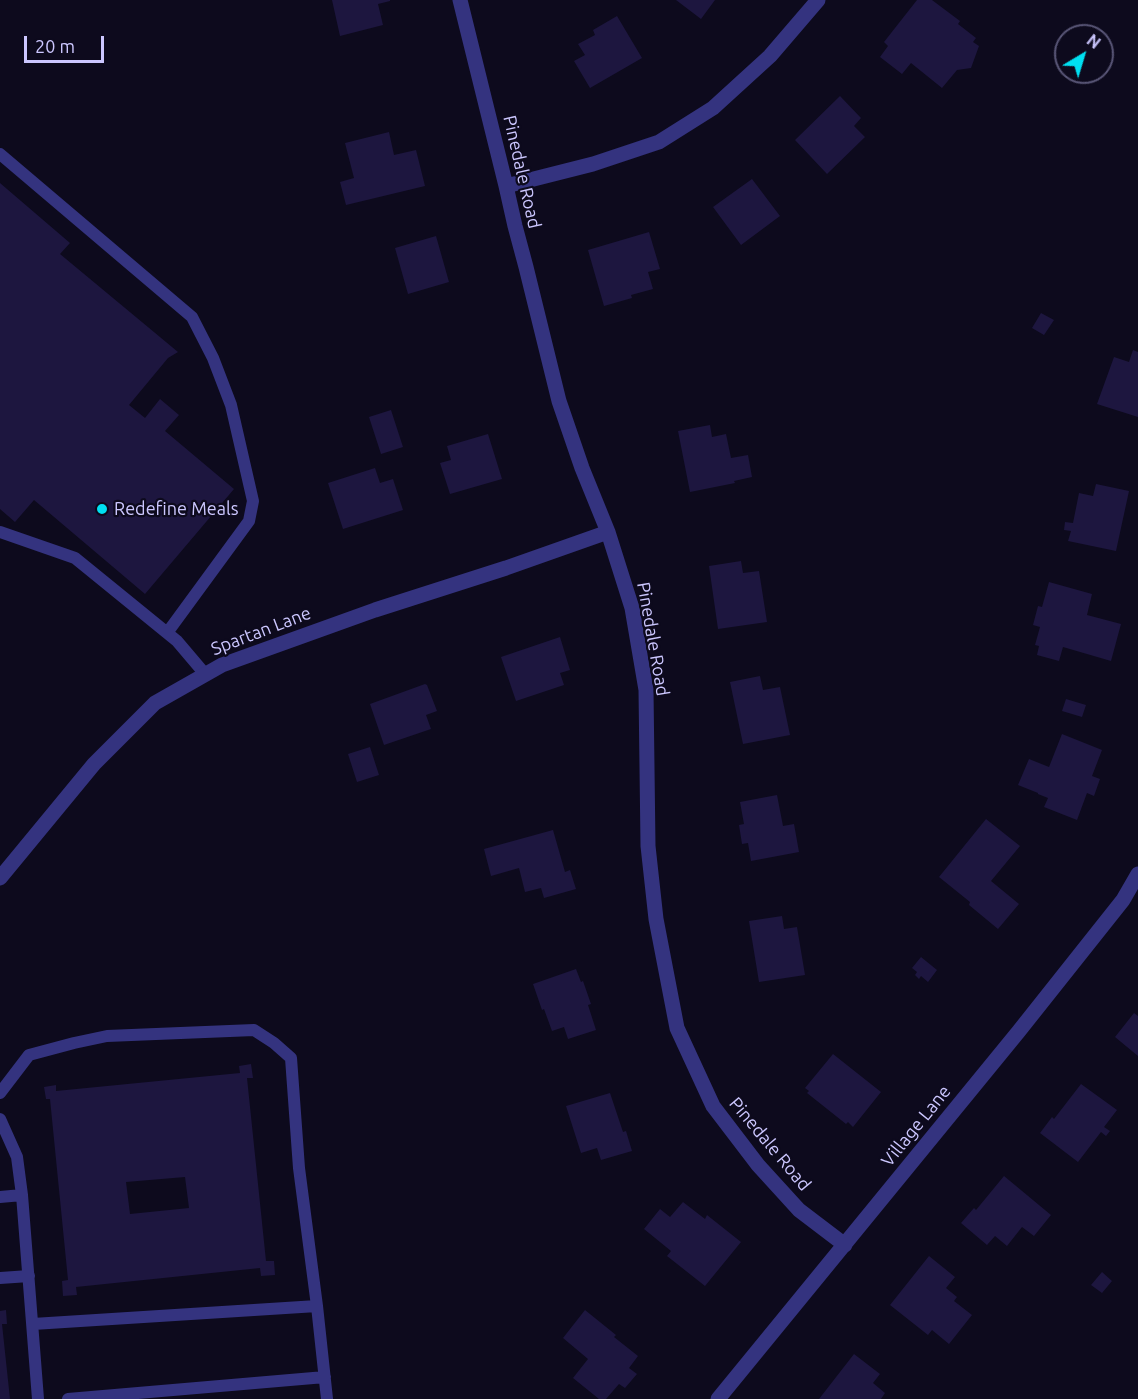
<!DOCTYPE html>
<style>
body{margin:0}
#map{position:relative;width:1138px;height:1399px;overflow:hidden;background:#0d0a1d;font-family:Ubuntu,sans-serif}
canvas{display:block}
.north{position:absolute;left:1054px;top:24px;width:60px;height:60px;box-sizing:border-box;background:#0d0a1d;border:2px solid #595677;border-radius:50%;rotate:38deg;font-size:16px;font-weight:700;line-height:24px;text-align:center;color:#ccc7ff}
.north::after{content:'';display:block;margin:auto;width:21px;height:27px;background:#00e0f2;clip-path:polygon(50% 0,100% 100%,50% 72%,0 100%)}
.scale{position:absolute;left:24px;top:36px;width:80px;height:27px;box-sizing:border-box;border:3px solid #ccc7ff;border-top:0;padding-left:8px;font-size:18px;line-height:21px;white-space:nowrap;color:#ccc7ff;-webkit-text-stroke:4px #0d0a1d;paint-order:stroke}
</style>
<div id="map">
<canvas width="1138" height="1399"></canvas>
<div class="north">N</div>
<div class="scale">20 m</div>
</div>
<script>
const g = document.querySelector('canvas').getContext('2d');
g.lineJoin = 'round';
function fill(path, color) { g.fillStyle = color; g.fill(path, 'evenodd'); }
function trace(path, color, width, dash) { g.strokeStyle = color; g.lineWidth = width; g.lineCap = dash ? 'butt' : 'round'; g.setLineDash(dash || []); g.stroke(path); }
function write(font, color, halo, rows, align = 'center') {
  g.font = font + ' Ubuntu,sans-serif'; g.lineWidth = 4.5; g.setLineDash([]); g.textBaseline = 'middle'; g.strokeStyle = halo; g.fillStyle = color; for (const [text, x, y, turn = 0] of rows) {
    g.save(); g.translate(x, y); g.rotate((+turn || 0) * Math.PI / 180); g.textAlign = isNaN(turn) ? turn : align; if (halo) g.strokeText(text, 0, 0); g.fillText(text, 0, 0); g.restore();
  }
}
fill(new Path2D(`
 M332,0H390V1L378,4L383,25L340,36Z
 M676,0H715L701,19Z
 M917,0H932L960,21L958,24L976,38L973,42L979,46L971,68L957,70L942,88L911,63L902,74L880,57L888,46L884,42Z
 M617,16L642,58L590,88L574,61L585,55L578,44L595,35L593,30Z
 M840,96L861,118L854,126L865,137L827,174L795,140Z
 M389,132L394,155L416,150L425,186L346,205L340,182L354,178L345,143Z
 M752,179L780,216L741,245L713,207Z
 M0,183L70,243L60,254L178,352L168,358L129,405L145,418L160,399L179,415L165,431L234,489L145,594L34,500L15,522L0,509Z
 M649,232L660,269L648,272L653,289L631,295L632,298L604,306L588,250Z
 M436,236L449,282L408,294L395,248Z
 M1041,313L1054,320L1044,335L1032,328Z
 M1133,350L1138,352V417L1097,404L1114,357L1129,362Z
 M391,410L403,447L381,454L369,417Z
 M710,425L712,437L726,434L731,458L748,455L752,477L734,481L735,483L690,492L678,431Z
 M488,434L502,479L450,494L440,463L451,460L447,446Z
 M375,468L380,483L393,479L403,510L343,529L328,483Z
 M1096,484L1129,491L1116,551L1068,541L1071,531L1064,530L1065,522L1073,523L1079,493L1093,496Z
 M741,561L743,573L759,571L767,622L718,629L709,566Z
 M1049,582L1092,594L1087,615L1121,624L1111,661L1063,647L1059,661L1037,655L1039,646L1035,645L1040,627L1033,625L1038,606L1042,607Z
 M560,637L570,670L560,673L564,685L516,701L501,657Z
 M760,676L763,690L780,687L790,735L743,744L730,682Z
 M425,684L427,685L437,711L426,715L431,729L384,745L370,704Z
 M1066,699L1086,705L1082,717L1062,711Z
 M1062,734L1102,750L1092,776L1100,779L1094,796L1087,793L1077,820L1044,807L1048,798L1038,794V793L1018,785L1029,759L1049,767Z
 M370,747L379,775L357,782L348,754Z
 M777,795L783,826L794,824L799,852L751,861L748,843L742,844L739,825L744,824L740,802Z
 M986,819L1020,846L991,881L1019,904L998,929L969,905L970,902L939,877Z
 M553,830L565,872L570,870L576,889L544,898L541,888L525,892L519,868L491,876L484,849Z
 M782,916L784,929L797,927L805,975L759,982L749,921Z
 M921,957L937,970L928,982L921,976L919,979L915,975L917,972L912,968Z
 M576,969L581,982L583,981L591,1004L588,1005L596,1030L568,1039L564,1027L552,1031L544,1009L542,1010L533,984Z
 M1134,1013L1138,1016V1056L1115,1037Z
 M833,1054L881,1092L853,1127L848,1122L846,1124L807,1093L809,1091L805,1088Z
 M251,1064L253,1078H247L266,1261H274L275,1275L261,1276L260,1268L76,1287L77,1295L63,1296L62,1281L68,1280L50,1099H46L44,1087L56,1085V1091L240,1073L239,1066ZM185,1177L189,1208L130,1214L126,1182Z
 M1081,1084L1117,1110L1104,1127L1110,1131L1106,1136L1101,1132L1078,1162L1040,1133L1052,1117L1054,1119Z
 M610,1093L623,1132L626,1131L632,1151L601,1160L597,1148L581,1153L566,1106Z
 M1004,1176L1051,1215L1034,1236L1022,1227L1007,1246L995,1236L987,1245L961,1223L974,1208L976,1210Z
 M683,1202L705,1219L707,1215L741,1242L705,1286L667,1256L671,1251L644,1229L660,1209L670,1217Z
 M929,1256L955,1277L946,1288L957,1297L954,1301L972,1315L949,1344L932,1330L928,1335L890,1305Z
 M1102,1272L1112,1281L1102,1293L1091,1285Z
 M6,1310L7,1324H2L10,1399H0V1311Z
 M585,1310L616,1335L614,1337L638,1356L629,1368L637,1374L625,1388L619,1384L606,1399H599L573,1378L588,1359L563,1338Z
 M854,1354L880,1374L873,1383L885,1393L881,1399H819Z`), '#1d163f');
trace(new Path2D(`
 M0,154L192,317L213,358L231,405L253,501L249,521L167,633
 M0,532L75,558L177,641L205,674
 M0,1093L29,1055L74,1043L107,1036L254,1030L274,1043L291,1058L299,1168L317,1306L327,1399
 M0,1119L17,1157L22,1195
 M0,1197L22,1195L38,1399
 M0,1278L29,1276
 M33,1324L317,1306
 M68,1399L325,1377`), '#34337f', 12);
trace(new Path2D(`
 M460,0L506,186L515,226L526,267L559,401L582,468L608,532L632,608L646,690L648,846L656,919L677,1028L713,1106L758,1165L799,1210L845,1245
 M506,186L593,164L659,142L713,108L770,56L818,0
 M0,878L94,764L155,703L222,665L375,610L506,568L608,532
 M718,1399L1019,1031L1123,900L1138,874`), '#34337f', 15);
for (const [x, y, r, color] of [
 [102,509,6,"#00e0f2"]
]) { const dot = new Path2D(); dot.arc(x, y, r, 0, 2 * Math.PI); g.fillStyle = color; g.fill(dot); trace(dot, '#0d0a1d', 2); }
write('18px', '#ccc7ff', '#0d0a1d', [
 ["Pinedale Road",522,172,77],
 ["Spartan Lane",261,631,-21],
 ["Pinedale Road",653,639,80],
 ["Village Lane",916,1126,-51],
 ["Pinedale Road",770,1144,50]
]);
write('18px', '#ccc7ff', '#0d0a1d', [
 ["Redefine Meals",114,509]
], 'left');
</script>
